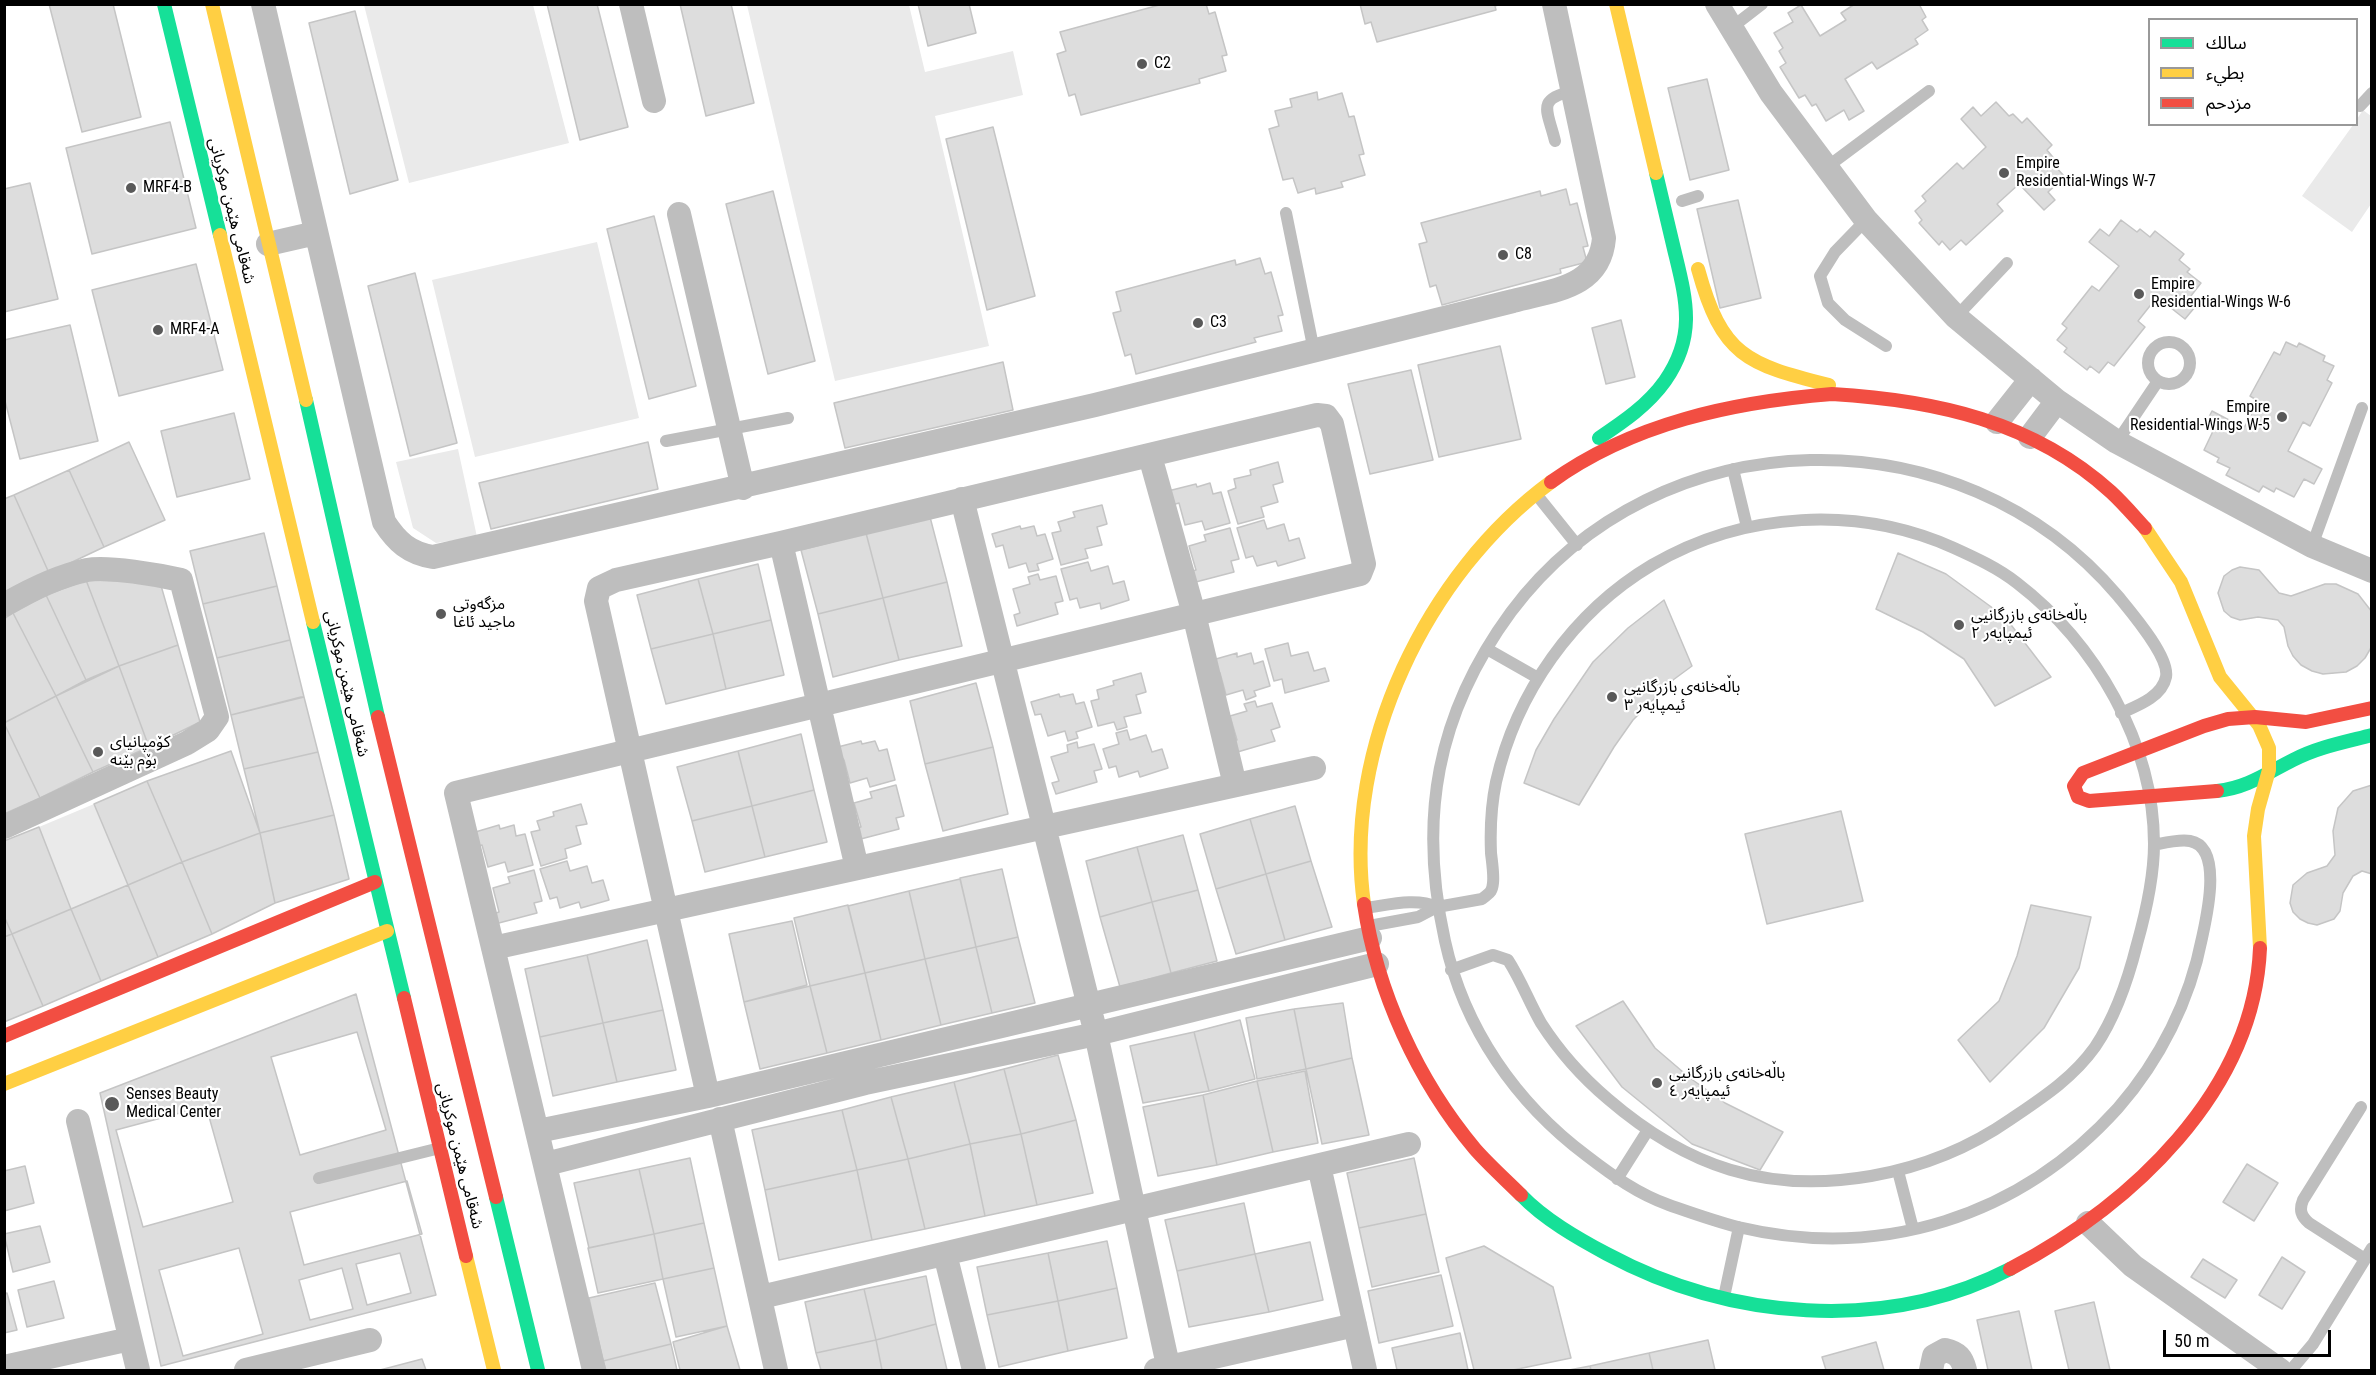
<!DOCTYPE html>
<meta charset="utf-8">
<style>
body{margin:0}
#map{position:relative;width:2376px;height:1375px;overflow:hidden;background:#fff;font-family:"Roboto Condensed","Noto Sans Arabic",sans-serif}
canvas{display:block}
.frame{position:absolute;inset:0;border:6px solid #000;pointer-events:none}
.legend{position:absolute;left:2148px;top:18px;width:210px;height:108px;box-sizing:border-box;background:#fff;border:2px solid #999;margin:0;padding:8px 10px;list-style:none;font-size:18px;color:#000}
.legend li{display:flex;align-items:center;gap:12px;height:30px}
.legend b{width:30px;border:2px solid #999}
.scale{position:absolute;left:2163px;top:1330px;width:168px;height:27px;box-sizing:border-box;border:3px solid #000;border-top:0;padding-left:8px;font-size:18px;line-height:21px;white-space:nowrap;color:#000;-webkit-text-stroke:4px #fff;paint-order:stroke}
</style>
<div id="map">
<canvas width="2376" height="1375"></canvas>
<div class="frame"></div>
<ul class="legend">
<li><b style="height:8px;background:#16e098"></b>سالك</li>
<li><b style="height:8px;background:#ffcf43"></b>بطيء</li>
<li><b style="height:8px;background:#f24e42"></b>مزدحم</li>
</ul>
<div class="scale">50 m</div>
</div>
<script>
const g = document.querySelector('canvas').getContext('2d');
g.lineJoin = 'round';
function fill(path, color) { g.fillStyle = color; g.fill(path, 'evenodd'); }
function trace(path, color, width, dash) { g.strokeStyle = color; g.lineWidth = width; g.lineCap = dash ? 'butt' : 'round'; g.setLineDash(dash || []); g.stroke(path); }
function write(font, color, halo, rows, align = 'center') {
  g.font = font + ' "Roboto Condensed","Noto Sans Arabic",sans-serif'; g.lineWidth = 4.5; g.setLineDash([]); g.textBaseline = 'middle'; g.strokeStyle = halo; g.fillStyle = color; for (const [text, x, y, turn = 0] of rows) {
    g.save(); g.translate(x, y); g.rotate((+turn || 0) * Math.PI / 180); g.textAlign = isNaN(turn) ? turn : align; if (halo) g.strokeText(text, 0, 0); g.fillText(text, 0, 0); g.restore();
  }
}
fill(new Path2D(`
 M364,5H533L569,143L409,183Z
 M747,5H909L925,72L1013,51L1023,95L935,116L989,346L835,381Z
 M2363,110L2371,116V204L2352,232L2302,196L2353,125L2356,124L2357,119Z
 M597,242L639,418L475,457L432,280Z
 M458,449L477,537L436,543L413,528L396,462Z
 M94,804L128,885L71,909L39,827Z`), '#eaeaea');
const building = new Path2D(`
 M49,4H113L141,117L82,132Z
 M547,4H597L628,127L580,140Z
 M680,4H731L754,103L706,116Z
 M918,4H969L976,33L928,46Z
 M1163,4H1206L1209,14L1215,12L1227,55L1222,56L1226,71L1199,79L1200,83L1081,115L1075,94L1069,96L1057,54L1066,51L1060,32Z
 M1360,4H1501L1495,6L1496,10L1377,42L1371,22L1365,24Z
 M1855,4H1919L1926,17L1922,20L1928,30L1915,39L1918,44L1877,69L1872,62L1845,79L1864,111L1849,120L1844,110L1826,121L1816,104L1812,106L1805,95L1799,98L1780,67L1786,63L1779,51L1783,48L1774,33L1793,22L1788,13L1801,5L1820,36L1846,20L1841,13Z
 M355,11L398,180L350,194L309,23Z
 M1707,79L1729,170L1690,180L1668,88Z
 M1317,92L1318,100L1342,93L1349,117L1354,116L1364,154L1359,155L1365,175L1341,182L1343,187L1316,194L1315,188L1298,193L1293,178L1283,180L1269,129L1279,126L1275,111L1292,107L1290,99Z
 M1996,102L2009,116L2013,114L2022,123L2027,118L2052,145L2047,150L2056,161L2053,164L2065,177L2048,192L2055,200L2044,210L2019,184L1997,204L2003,211L1966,245L1961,240L1950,250L1942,241L1939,245L1919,223L1922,220L1915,211L1926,201L1922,196L1957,163L1963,169L1986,147L1961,119L1973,107L1981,116Z
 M170,122L196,228L92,254L66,148Z
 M993,127L1035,296L987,310L946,139Z
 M30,183L58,299L4,312V189Z
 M1566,189L1570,205L1577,203L1588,246L1583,247L1587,262L1560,269L1561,273L1442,305L1436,285L1430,287L1419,244L1427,242L1421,223L1540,191L1541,196Z
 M773,191L815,361L768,374L726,204Z
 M1738,200L1761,298L1720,308L1697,209Z
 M654,216L696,386L649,399L607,229Z
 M2121,220L2137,232L2140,229L2150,237L2155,231L2184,254L2179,260L2190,269L2187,272L2201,283L2187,301L2195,307L2185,319L2157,297L2138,321L2145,327L2114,366L2108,362L2099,373L2090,366L2087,370L2064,352L2067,348L2057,340L2067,328L2062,324L2092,286L2099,291L2119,266L2089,242L2100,229L2109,236Z
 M1260,258L1265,274L1271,272L1283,315L1278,316L1282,331L1254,338L1256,342L1136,374L1131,354L1125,356L1113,313L1121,311L1116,292L1235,260L1236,265Z
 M196,264L223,370L119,396L92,290Z
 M415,273L457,443L410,456L368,286Z
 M1621,320L1635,377L1606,384L1592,328Z
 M70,325L98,441L20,459L4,397V340Z
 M2286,342L2297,347L2299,343L2325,356L2323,361L2334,366L2327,380L2332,383L2310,426L2303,422L2288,451L2322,469L2314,484L2304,479L2294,497L2276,488L2274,492L2263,486L2259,492L2226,475L2230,468L2217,462L2219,458L2204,450L2214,429L2205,425L2212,411L2244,428L2258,401L2250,396L2274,352L2280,355Z
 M1500,346L1521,439L1439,457L1418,365Z
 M1003,362L1013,410L845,448L834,403Z
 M1411,370L1433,460L1370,474L1348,384Z
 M234,413L250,479L177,497L161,431Z
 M129,442L165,520L104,547L69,470Z
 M648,442L658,489L491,529L479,483Z
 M1278,462L1283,482L1273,485L1278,502L1261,507L1264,517L1238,524L1228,491L1236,488L1234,479L1251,475L1250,470Z
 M69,470L104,547L49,573L14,495Z
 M1210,483L1213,494L1221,492L1230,523L1205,530L1202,521L1185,525L1179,503L1172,505L1168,491L1196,484L1197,487Z
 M14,495L49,573L4,593V499Z
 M1102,505L1107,524L1097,527L1102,545L1085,549L1088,558L1061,565L1052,533L1061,531L1058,522L1075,517L1073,512Z
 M930,517L947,582L883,598L866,533Z
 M1264,520L1267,529L1284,524L1289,541L1299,538L1305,558L1278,566L1276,561L1257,566L1253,556L1246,558L1237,528Z
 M1020,526L1021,529L1034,526L1037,536L1045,534L1053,559L1037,564L1039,570L1029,572L1026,563L1009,568L1003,545L996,547L992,534Z
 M1230,528L1239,559L1231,561L1234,572L1192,583L1189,572L1196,570L1189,546L1206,541L1204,535Z
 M264,533L277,586L203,604L190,551Z
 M866,533L883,598L818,614L801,550Z
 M1898,553L1946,574L2005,617L2051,677L1995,706L1964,659L1923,632L1876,609Z
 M1088,562L1091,571L1108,566L1113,584L1124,581L1129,600L1101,609L1100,603L1080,608L1077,598L1070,600L1061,569Z
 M758,564L771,620L713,634L698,579Z
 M2240,567L2259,570L2279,593L2291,596L2325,584H2336L2358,594L2372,612V646L2365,658L2357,666L2346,672L2323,674L2312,671L2301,665L2293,656L2288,646L2284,627L2278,620L2258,617L2240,620L2231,617L2224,611L2218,593L2224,576L2232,570Z
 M1038,574L1040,580L1056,576L1063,601L1055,603L1058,614L1017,626L1014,615L1020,613L1013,589L1030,584L1028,577Z
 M698,579L713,634L651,649L637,595Z
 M86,580L160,582L178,645L119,666Z
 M86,580L119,666L86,680L46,595Z
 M947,582L962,646L899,660L883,598Z
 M277,586L290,640L217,658L203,604Z
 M46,595L86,680L56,696L13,613Z
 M883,598L899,660L833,677L818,614Z
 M1664,600L1692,666L1673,680L1633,720L1614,747L1579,805L1524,783L1536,750L1554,719L1593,662L1628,628Z
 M13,613L56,696L4,723V619Z
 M771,620L784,675L726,689L713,634Z
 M713,634L726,689L666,704L651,649Z
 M290,640L304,697L231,715L217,658Z
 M1288,643L1291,656L1308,652L1314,671L1325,668L1329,681L1285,693L1282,679L1274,681L1265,649Z
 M178,645L200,722L149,747L119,666Z
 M1237,653V657L1251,653L1254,664L1263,661L1270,686L1254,691L1256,696L1246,700L1243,690L1226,695L1220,673L1209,661Z
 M119,666L149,747L93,772L56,696Z
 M1141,673L1146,692L1136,695L1141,713L1124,717L1127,727L1117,730L1114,722L1098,726L1091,701L1099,699L1097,690L1114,685L1113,681Z
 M976,683L993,747L925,764L910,701Z
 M1059,694L1060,697L1073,694L1076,704L1084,702L1092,727L1076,732L1078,738L1068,741L1065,731L1048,736L1041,714L1035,715L1031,702Z
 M56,696L93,772L40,798L4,723Z
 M301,697H304L318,752L244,769L231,715Z
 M1255,701L1257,707L1272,703L1280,727L1271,730L1275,741L1234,753L1230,742L1237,740L1230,716L1247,711L1244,704Z
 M4,723L40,798L4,814Z
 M1127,730L1130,740L1146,735L1152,752L1162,749L1168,768L1140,777L1138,771L1119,777L1116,766L1109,768L1103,749L1119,744L1116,733Z
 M801,734L814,790L752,806L738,751Z
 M861,741L862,744L875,741L879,751L887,749L895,780L870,787L867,778L850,783L844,760L834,748Z
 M1077,742L1078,748L1094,744L1102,769L1094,771L1097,782L1056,794L1052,783L1059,781L1051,757L1068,752L1067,745Z
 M993,747L1008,814L943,831L925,764Z
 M231,751L260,833L182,862L147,781Z
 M738,751L752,806L692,821L677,767Z
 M318,752L334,815L260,833L244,769Z
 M147,781L182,862L128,885L94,804Z
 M896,785L904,816L896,818L899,829L857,840L854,829L861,827L854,803L872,798L870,792Z
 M2372,785V874L2362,871L2353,876L2343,893L2340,911L2334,919L2317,925L2308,923L2300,919L2293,912L2290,903L2293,885L2307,873L2327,866L2335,855L2333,831L2338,808L2353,791Z
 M814,790L827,842L765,857L752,806Z
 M581,804L587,824L576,826L581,844L565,849L567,858L541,866L531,832L540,830L537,821L554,816L553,812Z
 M752,806L765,857L705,872L692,821Z
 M1295,806L1311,861L1266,874L1250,819Z
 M1841,811L1863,901L1767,924L1745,834Z
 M334,815L349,879L275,903L260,833Z
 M1250,819L1266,874L1216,889L1200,834Z
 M499,825L500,829L514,825L516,836L525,834L533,865L508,872L505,862L488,867L482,845L475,847L472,833Z
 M39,827L71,909L12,934L4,916V841Z
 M260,833L275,903L212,934L182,862Z
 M1183,835L1198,890L1152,902L1137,847Z
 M1137,847L1152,902L1100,917L1086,861Z
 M567,861L570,871L587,866L592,883L603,880L609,900L581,908L579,902L560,908L557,897L550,899L540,869Z
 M1311,861L1332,927L1285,940L1266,874Z
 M182,862L212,934L158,957L128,885Z
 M1002,869L1018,937L976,947L960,878Z
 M534,870L542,901L534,903L537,913L495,924L493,914L499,912L493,888L510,883L508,877Z
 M1266,874L1285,940L1236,954L1216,889Z
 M960,879L976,947L925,959L909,891Z
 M128,885L158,957L101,981L71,909Z
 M1198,890L1217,961L1171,973L1152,902Z
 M909,891L925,959L865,973L848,906Z
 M1152,902L1171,973L1120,987L1100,917Z
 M848,905L865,973L810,986L794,918Z
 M2031,905L2091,917L2079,968L2044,1028L1990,1082L1958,1040L1999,1001L2017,956Z
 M71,909L101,981L43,1006L12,934Z
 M4,916L12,934L4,937Z
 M792,921L807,985L744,1002L729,934Z
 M12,934L43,1006L4,1022V937Z
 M1018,937L1035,1003L992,1013L976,947Z
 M647,940L663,1010L603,1023L587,955Z
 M976,947L992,1013L941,1025L925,959Z
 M587,955L603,1023L540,1037L525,969Z
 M925,959L941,1025L881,1040L865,973Z
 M865,973L881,1040L827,1053L810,986Z
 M810,986L827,1053L760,1069L744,1002Z
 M356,994L436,1295L161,1366L100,1093Z
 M1623,1001L1655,1048L1690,1078L1725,1103L1783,1132L1760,1170L1692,1144L1622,1087L1576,1026Z
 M1343,1003L1352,1058L1306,1069L1294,1009Z
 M1294,1009L1306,1069L1257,1079L1246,1018Z
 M663,1010L676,1070L617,1082L603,1023Z
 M1240,1020L1255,1079L1209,1091L1194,1032Z
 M603,1023L617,1082L553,1096L540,1037Z
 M357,1032L386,1130L300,1155L271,1057Z
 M1194,1032L1209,1091L1143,1103L1130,1046Z
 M1058,1055L1076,1120L1021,1134L1004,1069Z
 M1352,1058L1369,1135L1322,1144L1306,1069Z
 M1004,1069L1021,1134L970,1144L954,1082Z
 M1305,1071L1318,1143L1273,1152L1257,1081Z
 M1257,1081L1273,1152L1217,1165L1203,1095Z
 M954,1082L970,1144L908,1159L891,1097Z
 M1203,1095L1217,1165L1158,1176L1143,1107Z
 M891,1097L908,1159L857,1170L842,1110Z
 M206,1106L233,1202L143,1227L116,1130Z
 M842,1110L857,1170L765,1190L752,1130Z
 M1076,1120L1093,1193L1037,1205L1021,1134Z
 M1021,1134L1037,1205L985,1216L970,1144Z
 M970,1144L985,1216L925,1229L908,1159Z
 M690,1158L704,1223L654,1234L639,1169Z
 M1414,1158L1426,1214L1359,1228L1347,1173Z
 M908,1159L925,1229L872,1240L857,1170Z
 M2247,1164L2278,1183L2254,1221L2223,1202Z
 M25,1166L34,1203L4,1211V1171Z
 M639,1169L654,1234L589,1248L574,1183Z
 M857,1170L872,1240L779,1260L765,1190Z
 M407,1181L422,1234L304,1265L290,1212Z
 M1244,1203L1255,1254L1177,1271L1165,1220Z
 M1426,1214L1439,1272L1372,1287L1359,1228Z
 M704,1223L714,1268L663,1279L654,1234Z
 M40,1226L50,1262L13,1272L4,1234Z
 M654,1234L663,1279L598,1293L588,1248Z
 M1107,1241L1117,1288L1058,1301L1048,1253Z
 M1310,1242L1323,1300L1269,1312L1255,1254Z
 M1484,1246L1553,1287L1571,1358L1513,1370H1474L1446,1258Z
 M239,1248L263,1334L183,1356L159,1270Z
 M400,1253L411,1293L367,1305L356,1264Z
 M1048,1253L1058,1301L987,1315L977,1267Z
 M1255,1254L1269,1312L1189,1327L1177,1271Z
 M2282,1257L2305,1272L2282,1309L2259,1295Z
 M2203,1259L2237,1280L2225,1298L2191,1277Z
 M342,1268L353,1309L310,1320L299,1280Z
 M714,1268L727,1326L676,1337L663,1279Z
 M1441,1275L1453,1326L1379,1343L1368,1291Z
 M926,1276L936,1324L876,1340L864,1289Z
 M54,1281L64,1318L27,1327L18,1290Z
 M655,1283L671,1344L603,1361L589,1298Z
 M1117,1288L1127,1338L1068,1351L1058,1301Z
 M864,1289L876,1340L816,1353L805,1302Z
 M7,1293L17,1330L4,1333V1294Z
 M1058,1301L1068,1351L999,1367L987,1315Z
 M2094,1302L2110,1370H2069L2055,1311Z
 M2019,1311L2032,1370H1988L1977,1320Z
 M936,1324L947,1370H882L876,1340Z
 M727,1326L740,1370H680L673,1342Z
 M1460,1333L1468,1370H1397L1392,1348Z
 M876,1340L882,1370H821L816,1353Z
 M1708,1340L1715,1370H1653L1649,1353Z
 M1876,1342L1884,1370H1826L1822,1357Z
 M671,1344L677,1370H606L603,1361Z
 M1649,1353L1653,1370H1591L1590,1366Z
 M422,1359L426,1370H380Z
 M1590,1366L1591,1370H1569Z`);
fill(building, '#ddd');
trace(building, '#c5c5c5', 1.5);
trace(new Path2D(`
 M1731,28L1762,4
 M2360,106L2372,93
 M1555,141C1548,111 1535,99 1573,91
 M1827,167L1929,91
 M1682,201L1698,196
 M1286,213L1314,351
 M1866,220L1835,252L1820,276L1828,303L1845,320L1886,346
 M1956,317L2007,263
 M2148 363a21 21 0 1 1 42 0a21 21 0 1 1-42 0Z
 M666,441L788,418
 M2117,442L2158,381
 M1733,469L1747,527
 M1536,494L1577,545
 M2312,546L2362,408
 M1487,649L1538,678
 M2121,713C2137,706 2162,697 2166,677C2170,657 2131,612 2118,596C1960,409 1658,415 1511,612C1436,714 1418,819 1445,941C1464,1028 1516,1103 1587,1156C1613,1176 1638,1194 1669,1205C1692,1213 1714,1221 1738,1227C1881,1261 2020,1217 2118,1108C2160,1060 2190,1000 2202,938C2207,915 2223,847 2190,841C2179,839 2164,843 2154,845
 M1365,908C1388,905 1416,897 1437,907
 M1369,926L1418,917L1437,907L1482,899C1489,893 1492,893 1493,883C1494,874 1492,862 1491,853C1490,829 1491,806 1496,782C1516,693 1573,612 1652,565C1744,511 1858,505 1954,548C1976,558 1998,568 2017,583C2095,643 2154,743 2154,844C2154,877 2146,912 2137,944C2128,980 2116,1016 2095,1047C2073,1078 2042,1098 2011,1119C1968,1149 1922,1167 1871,1176C1767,1194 1687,1167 1608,1099C1582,1077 1559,1051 1541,1023C1529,1002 1521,980 1508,960L1493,955L1451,970
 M2361,1107L2303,1200C2299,1210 2301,1216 2309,1223L2365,1259
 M1898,1171L1913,1229
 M319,1178L440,1148
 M1617,1179L1648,1130
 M1724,1297L1739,1227
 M2291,1370L2313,1344L2372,1248`), '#bebebe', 12);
trace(new Path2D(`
 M263,4L384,522C397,542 409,553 433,557L1095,405L1513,301C1553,290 1600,288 1604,238L1554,4
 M631,4L654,101
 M1717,4L1771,93L1866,220L1956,317L2057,401L2117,442L2312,546L2372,571
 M679,214L743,488
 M268,244L316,233
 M1997,422L2031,379
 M2030,437L2057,401
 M1150,456L1194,614L1235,785
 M962,499L1096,1034L1169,1370
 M781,543L857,868
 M4,605C30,590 58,576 87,570C108,566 159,575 181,580L217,717L208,730L187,743L4,827
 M493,948L1314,768
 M720,1119L776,1370
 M78,1121L138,1370
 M538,1131L708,1096L1370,938
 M546,1164L865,1083L1096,1034L1377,964
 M1319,1166L1365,1370
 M2088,1223L2133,1266L2280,1370
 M945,1254L974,1370
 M761,1297L1409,1144
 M4,1367L130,1339
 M246,1370L370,1340
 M594,1370L456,793L1360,574L1364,564L1332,424L1326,416L1317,415L781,543L616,580L599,588L596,601L708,1096
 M1156,1370L1355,1325
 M1931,1370L1934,1356L1945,1350C1958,1353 1962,1358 1965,1370`), '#bebebe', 24);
trace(new Path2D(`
 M164,4L220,235
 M306,400L378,717
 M1599,438C1623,422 1648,405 1665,381C1697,335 1686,299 1674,249C1668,224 1662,198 1656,173
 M313,622L404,998
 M2217,791C2247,788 2267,773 2293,760C2318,747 2345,742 2372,735
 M1521,1195C1544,1219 1577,1238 1607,1254C1728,1319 1884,1334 2010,1269
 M496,1197L538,1370`), '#16e098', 14);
trace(new Path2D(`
 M212,4L306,400
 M1616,4L1656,173
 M220,235L313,622
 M1698,269C1722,356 1746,364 1829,385
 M2145,528L2181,582L2220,677L2259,725L2269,748V770L2258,809L2254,836L2260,948
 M1364,904C1342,749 1427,573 1551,482
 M4,1084L387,931
 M466,1256L494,1370`), '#ffcf43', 14);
trace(new Path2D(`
 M1832,394C1934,400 2033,421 2111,492C2123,503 2134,516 2145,528
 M1551,482C1633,423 1733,402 1832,394
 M378,717L496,1197
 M2217,791L2089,801L2078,797L2074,786L2083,773L2204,726L2228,719L2255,717L2306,722L2372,708
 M1364,904C1377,992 1418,1081 1475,1149C1489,1165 1506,1180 1521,1195
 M404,998L466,1256
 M4,1036L375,882
 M2010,1269C2130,1206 2254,1093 2260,948`), '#f24e42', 14);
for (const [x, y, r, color] of [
 [1142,64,6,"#595959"],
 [2004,173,6,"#595959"],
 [131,188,6,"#595959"],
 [1503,255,6,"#595959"],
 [2139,294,6,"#595959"],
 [1198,323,6,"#595959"],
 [158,330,6,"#595959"],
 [2282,417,6,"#595959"],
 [441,614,6,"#595959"],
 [1959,625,6,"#595959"],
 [1612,697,6,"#595959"],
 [98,752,6,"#595959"],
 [1657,1083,6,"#595959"],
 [112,1104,8,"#595959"]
]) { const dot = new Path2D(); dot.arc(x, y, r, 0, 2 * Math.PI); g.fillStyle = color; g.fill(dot); trace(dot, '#fff', 2); }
write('16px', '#000', '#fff', [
 ["C2",1154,64],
 ["Empire",2016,164],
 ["Residential-Wings W-7",2016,182],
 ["MRF4-B",143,188],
 ["C8",1515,255],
 ["Empire",2151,285],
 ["Residential-Wings W-6",2151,303],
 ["C3",1210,323],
 ["MRF4-A",170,330],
 ["Empire",2270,408,"right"],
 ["Residential-Wings W-5",2270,426,"right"],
 ["مزگەوتی",453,605],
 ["ماجید ئاغا",453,623],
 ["باڵەخانەی بازرگانیی",1971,616],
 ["ئیمپایەر ٢",1971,634],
 ["باڵەخانەی بازرگانیی",1624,688],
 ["ئیمپایەر ٣",1624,706],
 ["کۆمپانیای",110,743],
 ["بۆم بێنە",110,761],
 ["باڵەخانەی بازرگانیی",1669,1074],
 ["ئیمپایەر ٤",1669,1092],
 ["Senses Beauty",126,1095],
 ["Medical Center",126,1113]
], 'left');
write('16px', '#000', '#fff', [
 ["شەقامی هێمن موکریانی",231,211,76],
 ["شەقامی هێمن موکریانی",346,684,77],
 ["شەقامی هێمن موکریانی",459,1156,76]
]);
</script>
